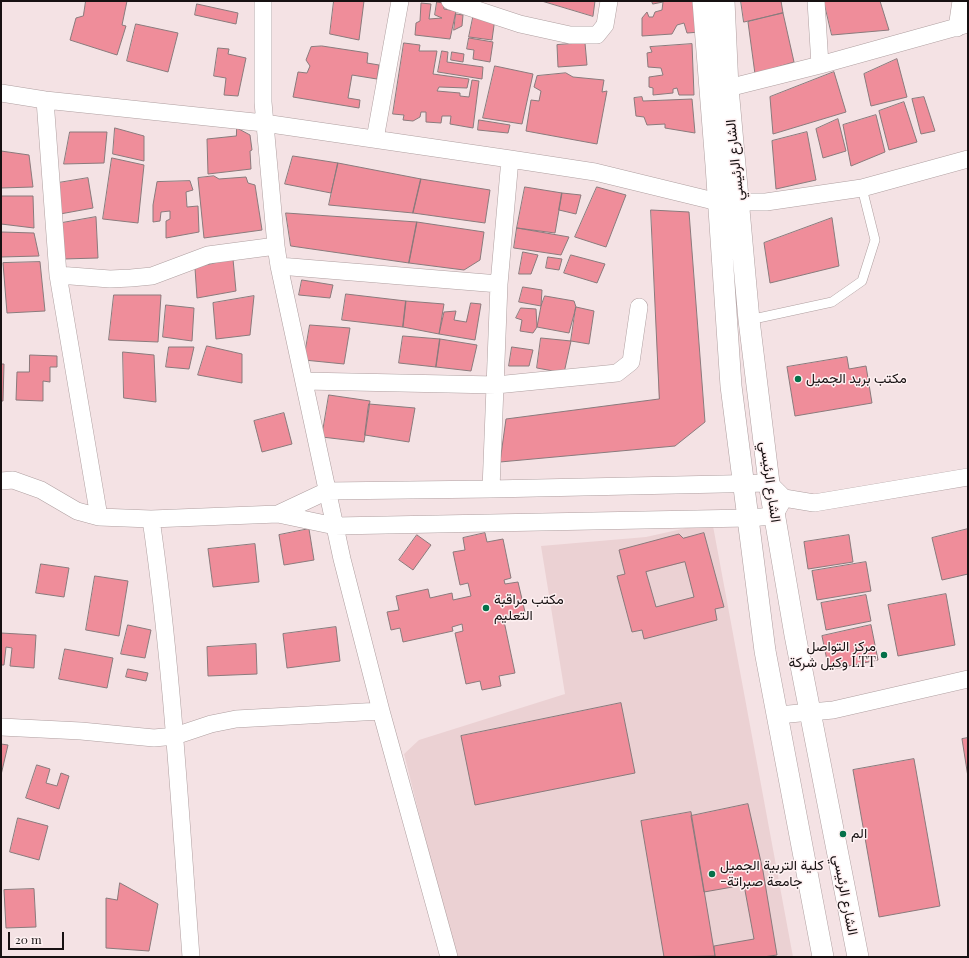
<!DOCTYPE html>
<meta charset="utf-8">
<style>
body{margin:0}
#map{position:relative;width:969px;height:958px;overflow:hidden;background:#f4e2e4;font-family:"Playfair Display",serif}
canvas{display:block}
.frame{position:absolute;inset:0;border:2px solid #171112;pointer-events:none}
.scale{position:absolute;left:8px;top:932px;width:56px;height:18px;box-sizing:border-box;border:2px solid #171112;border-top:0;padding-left:5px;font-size:12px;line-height:14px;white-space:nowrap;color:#171112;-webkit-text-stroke:3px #fef1f2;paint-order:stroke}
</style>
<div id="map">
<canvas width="969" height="958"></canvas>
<div class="frame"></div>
<div class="scale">20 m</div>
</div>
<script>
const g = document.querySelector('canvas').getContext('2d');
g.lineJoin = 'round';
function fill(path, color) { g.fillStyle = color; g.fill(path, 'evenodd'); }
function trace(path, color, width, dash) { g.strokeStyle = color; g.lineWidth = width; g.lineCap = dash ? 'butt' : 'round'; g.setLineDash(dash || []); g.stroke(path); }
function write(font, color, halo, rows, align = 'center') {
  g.font = font + ' "Playfair Display",Vazirmatn,serif'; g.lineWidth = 3; g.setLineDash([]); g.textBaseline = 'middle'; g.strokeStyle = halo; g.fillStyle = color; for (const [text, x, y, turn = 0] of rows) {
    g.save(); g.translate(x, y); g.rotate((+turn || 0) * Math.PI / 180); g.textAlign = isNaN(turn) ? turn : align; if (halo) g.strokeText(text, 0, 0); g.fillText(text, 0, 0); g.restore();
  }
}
fill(new Path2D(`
 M713,526L793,957H455L404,754L419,740L565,694L541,546L646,537L691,527Z`), '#ebd1d3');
const building = new Path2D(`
 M86,1H127L122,25L126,26L117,55L70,40L76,18L83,16Z
 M334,1H364L359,40L330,34Z
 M542,1H595L593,16Z
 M652,1H698L701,32L687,33L684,23L677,25L672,34L642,36V18L647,12L649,17H653L655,12L662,10L663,2L653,4Z
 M741,1H781L783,13L744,22Z
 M824,1H880L889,30L832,35Z
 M437,2L443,3L444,9L456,11L450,39L415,35L416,23L420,21L421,3L431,4L429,19L442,18L435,15Z
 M197,4L238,13L236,24L195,15Z
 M474,13L495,18L492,40L469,37Z
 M783,13L794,62L755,74L748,22Z
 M456,14L463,15L462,26L454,30Z
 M136,24L178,33L168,72L127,61Z
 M469,38L493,42L490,62L473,59L474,50L467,49Z
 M404,43L420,45L419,51H437L433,74L469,79L467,88L439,87L437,91L460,93V96L469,97L472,80L479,81L473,128L450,124L451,116H442L441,123L426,122V112H421L420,117L413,121L403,120L404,115L393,114Z
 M585,43L587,65L558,67L557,45Z
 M692,44L694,95H679L677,88L673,89V93L653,95V88L649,87V77L663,75L661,68L648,67L647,53L652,52L650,47Z
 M322,46L368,53L367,63L379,65L377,79L352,75L348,98L360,100L359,108L293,97L298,72L307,73L310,66L306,60L311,47Z
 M218,48L229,49L228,54L246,58L238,96L224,95L226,78L214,76Z
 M442,51L448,52L447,62L483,67L482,79L438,72Z
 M452,52L464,54L463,62L451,60Z
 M897,59L907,97L871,106L864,74Z
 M495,66L533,74L522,124L483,118Z
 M834,72L846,112L773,134L770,97Z
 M566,73L573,77L604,80L602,92L607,91L597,144L526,131L531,100L539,101L541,91L534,87L537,76Z
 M642,97L643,101L692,99L695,133L665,128V124L647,125L644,117L636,116L634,98Z
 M924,97L935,131L921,134L912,99Z
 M904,102L917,142L889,150L879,111Z
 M876,115L885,152L851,166L843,125Z
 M838,119L846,151L823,158L816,129Z
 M479,120L510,125L508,133L478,130Z
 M115,128L144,136V161L113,154Z
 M237,128L250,135L252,150L250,151L251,169L208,174L207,139L236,136Z
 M70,132H107L104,163L64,164Z
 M807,132L816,180L776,189L772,141Z
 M1,151L29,155L33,187L1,188Z
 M293,156L338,163L331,193L285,184Z
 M112,158L144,165L138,223L103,219Z
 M338,163L421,179L413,213L329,205Z
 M214,176L219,179L246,177L248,183L255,185L262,230L204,238L198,178Z
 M88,178L93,208L60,214L58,183Z
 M421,179L490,190L485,223L413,213Z
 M190,181L193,190L186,192L187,207L198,206L199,232L166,238V221L170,219V211L161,212L160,221L153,222V205L157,182Z
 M525,187L562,193L555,233L517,228Z
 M597,187L626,195L606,247L575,237Z
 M562,193L581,195L576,214L559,210Z
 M2,196H33L34,228L1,224Z
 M651,210L689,212L705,422L675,446L500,462L506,419L659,399Z
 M286,213L417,222L409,263L291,246Z
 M96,217L98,258L63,259L62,223Z
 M832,218L839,266L770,283L764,243Z
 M417,222L484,232L480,260L464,270L409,263Z
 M517,228L569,237L561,255L514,248Z
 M2,232L34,233L39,256L1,257Z
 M523,252L538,255L531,274H519Z
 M571,255L605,264L597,283L564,273Z
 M548,257L562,259L559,270L546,268Z
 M233,259L236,291L197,298L195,268Z
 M40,262L45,311L7,313L3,263Z
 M302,280L333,285L330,298L299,295Z
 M523,287L542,290L541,306L519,302Z
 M346,294L406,301L403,327L342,320Z
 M114,295H161L158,342L109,340Z
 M254,296L250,335L216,339L213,303Z
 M545,296L574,301L576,307L569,333L537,327L541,306Z
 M406,301L444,304L439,334L403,327Z
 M471,303L481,304L475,340L439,334L444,312L456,311L454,320L466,322Z
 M166,305L194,308L192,341L163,337Z
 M576,307L594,311L589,344L571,341Z
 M521,308L536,309L537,327L533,333L520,331L522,320L516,318Z
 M310,325L350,328L344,364L304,360Z
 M403,336L440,339L436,367L399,363Z
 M541,338L571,341L564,373L537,368Z
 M440,339L477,345L471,371L436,367Z
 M207,346L242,354V383L198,375Z
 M169,347H194L189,369L166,367Z
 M512,347L533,350L529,366H509Z
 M123,352L154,355L156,402L124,398Z
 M30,355L57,356V367H50V382L43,381V401L16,400L17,372H29Z
 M847,357L849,369L866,366L872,403L795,416L787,367Z
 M1,364H4L3,401H1Z
 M329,395L370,401L364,442L322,437Z
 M369,404L415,408L409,442L365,435Z
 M284,413L292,444L262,452L254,421Z
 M309,529L314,560L284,565L279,535Z
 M968,529V574L942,580L932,538Z
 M485,533L487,542L503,539L511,578L504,580L505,584L518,582L525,612L498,618V622L504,621L515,673L499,676L501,686L482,690L480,681L466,684L455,633L463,631L462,624L452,627L453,631L403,642L400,628L391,630L387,612L399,610L396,596L428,589L430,598L452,593L453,600L471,596L468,583L460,585L453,552L465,550L463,538Z
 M704,533L724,607L715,609L717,620L644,639L642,630L632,632L617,576L625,574L619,550L679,534L683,538ZM685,562L694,597L656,607L646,572Z
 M417,535L431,545L413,570L399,560Z
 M849,535L853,562L808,569L804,542Z
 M255,544L259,582L213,587L208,549Z
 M866,562L871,591L817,600L812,571Z
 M41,564L69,568L64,597L36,593Z
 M95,576L128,581L119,636L86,630Z
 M946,594L955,645L898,656L888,605Z
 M866,595L871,621L826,630L821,603Z
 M128,625L151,630L145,658L121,654Z
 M871,625L878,660L829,670L822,636Z
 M336,627L340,661L287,668L283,634Z
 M1,633L36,635L34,668L10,666L12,648L6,647L4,665H1Z
 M256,644L257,674L208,676L207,647Z
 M65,649L113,658L107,688L59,679Z
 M128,669L148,673L146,681L126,677Z
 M621,703L635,773L475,805L461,736Z
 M968,738V777L962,739Z
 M1,744L8,745L1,775Z
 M914,759L940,906L879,917L853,770Z
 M37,765L50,769L46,783L57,786L61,773L69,776L59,809L26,798Z
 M748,804L763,871L777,955L763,957H715L714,946L754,939L744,885L704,892L691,816Z
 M691,812L715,956L664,957L641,821Z
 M18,818L48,826L39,860L10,852Z
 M120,883L158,904L149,951L106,948V898L117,900Z
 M34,889L36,927L6,928L4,890Z`);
fill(building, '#ef8d9a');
trace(building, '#8a7a7c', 1);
const service = new Path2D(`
 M749,320L832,302L862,281L875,240L862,188`);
const minor = new Path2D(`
 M263,1V102L276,246L279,266L342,559L381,711L449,957
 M450,1L520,24L570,35H597L605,25L609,1
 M816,1L820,65
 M957,28L961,1
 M728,88L820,65L968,24
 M1,93L45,100L264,123L510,159L595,172L718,202H766L862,188L968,159
 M45,100L58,275L99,517
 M375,139L400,1
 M279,266L499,284
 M58,275L110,279L131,278L152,276L208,255L276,246
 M304,381L496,385L617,373L631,362L639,307
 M1,481L13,480L41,490L77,511L99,517L151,519L278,514L335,526L748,518L774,516L784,498L769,483L491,489L327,491L278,514
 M491,489L499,284L510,159
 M784,498L814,503L968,477
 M151,519C172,664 180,811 191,957
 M778,715L833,710L968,679
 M1,727L81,731L154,738L175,736L211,724L236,719L381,711`);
const tertiary = new Path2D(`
 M703,1L716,165L731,386L765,651L823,957
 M724,1L728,88L749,320L769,483L795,635L858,957`);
trace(service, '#af9fa0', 10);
trace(minor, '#af9fa0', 18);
trace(tertiary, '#af9fa0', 22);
trace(service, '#fff', 9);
trace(minor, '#fff', 17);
trace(tertiary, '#fff', 21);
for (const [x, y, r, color] of [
 [798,379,4,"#047049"],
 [486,608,4,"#047049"],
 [884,655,4,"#047049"],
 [843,834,4,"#047049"],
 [712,874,4,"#047049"]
]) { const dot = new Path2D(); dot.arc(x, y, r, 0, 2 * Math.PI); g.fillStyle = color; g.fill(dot); trace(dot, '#fef1f2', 1.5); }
write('14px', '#171112', '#fef1f2', [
 ["الشارع الرئيسي",735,160,-96],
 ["الشارع الرئيسي",770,482,82],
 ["الشارع الرئيسي",845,895,79]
]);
write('14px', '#171112', '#fef1f2', [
 ["مكتب بريد الجميل",806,379],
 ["مكتب مراقبة",494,600],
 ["التعليم",494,616],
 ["مركز التواصل",876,647,"right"],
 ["وكيل شركة LTT",876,663,"right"],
 ["الم",851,834],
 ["كلية التربية الجميل",720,866],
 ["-جامعة صبراتة",720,882]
], 'left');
</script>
